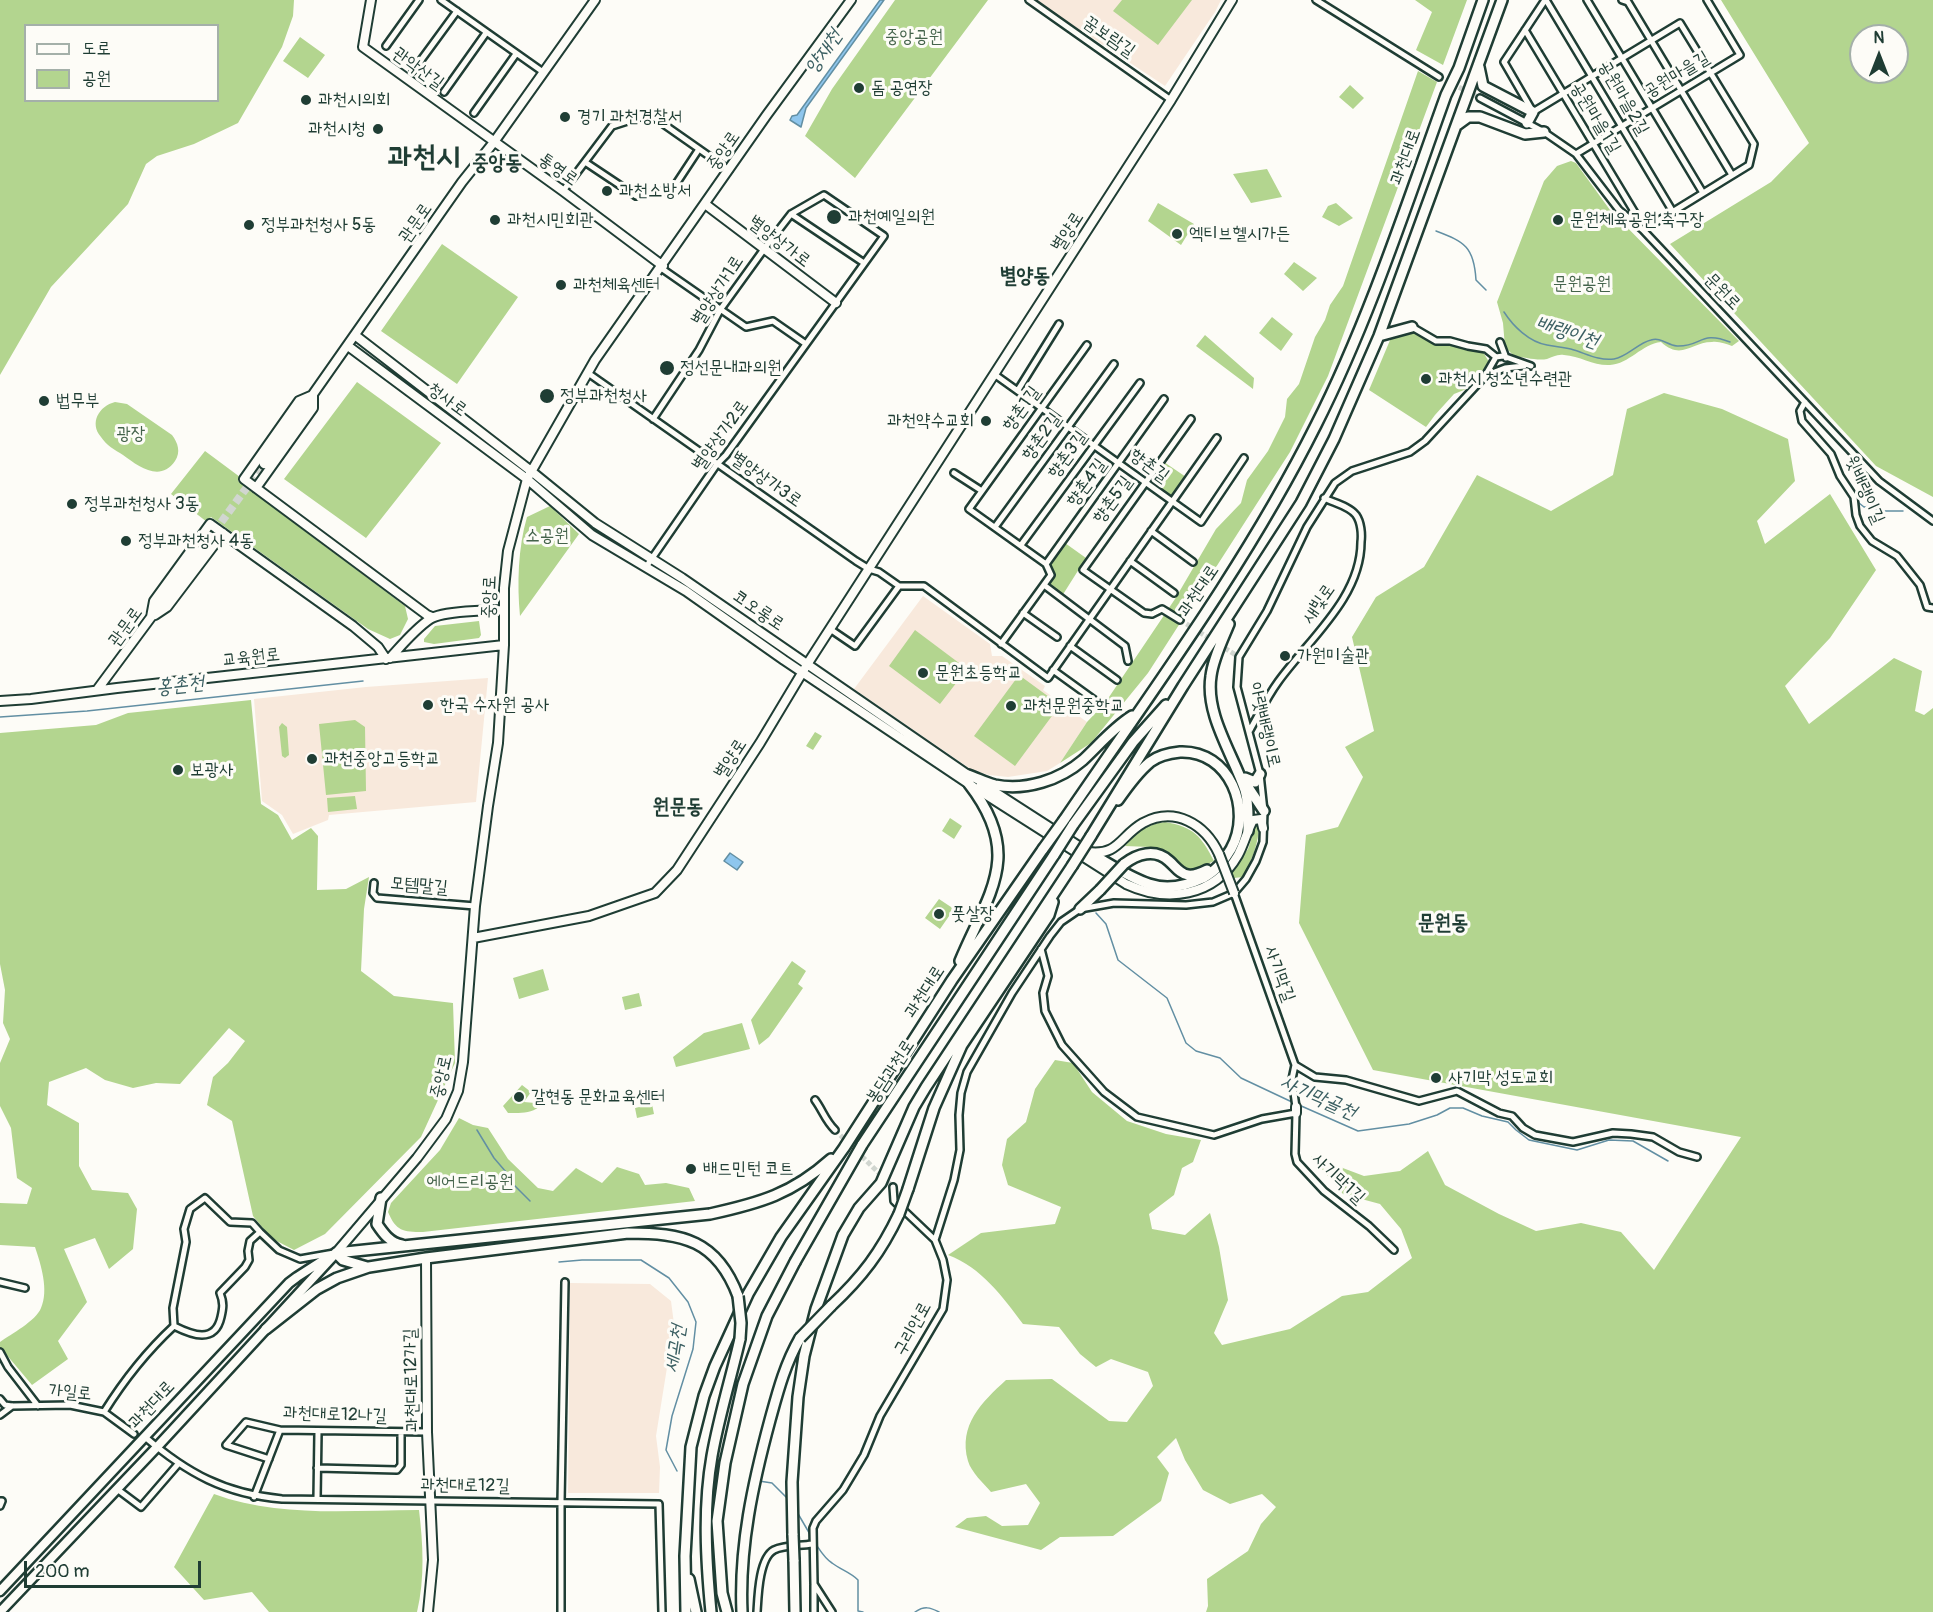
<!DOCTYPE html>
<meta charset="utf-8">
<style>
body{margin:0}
#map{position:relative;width:1933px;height:1612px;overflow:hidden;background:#fdfcf7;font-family:Pangolin,"Poor Story",sans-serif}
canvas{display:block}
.legend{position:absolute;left:24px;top:24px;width:195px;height:78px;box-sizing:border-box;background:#fdfcf7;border:2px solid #a4b0a9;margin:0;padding:8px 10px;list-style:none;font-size:18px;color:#1f3d34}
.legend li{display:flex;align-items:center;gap:12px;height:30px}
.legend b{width:30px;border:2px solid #a4b0a9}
.north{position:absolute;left:1849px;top:24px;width:60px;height:60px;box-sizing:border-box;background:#fdfcf7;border:2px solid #a4b0a9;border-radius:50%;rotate:0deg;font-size:16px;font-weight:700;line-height:24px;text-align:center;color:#1f3d34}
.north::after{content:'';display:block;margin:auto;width:21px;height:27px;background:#1f3d34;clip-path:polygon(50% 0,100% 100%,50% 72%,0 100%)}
.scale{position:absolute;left:24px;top:1561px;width:177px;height:27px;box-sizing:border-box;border:3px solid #1f3d34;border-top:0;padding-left:8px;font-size:18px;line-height:21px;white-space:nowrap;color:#1f3d34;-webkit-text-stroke:4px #fdfcf7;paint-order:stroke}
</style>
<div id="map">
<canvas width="1933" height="1612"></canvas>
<ul class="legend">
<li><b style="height:8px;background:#fdfcf7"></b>도로</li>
<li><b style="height:16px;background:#b3d58f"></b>공원</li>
</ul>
<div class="north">N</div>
<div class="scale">200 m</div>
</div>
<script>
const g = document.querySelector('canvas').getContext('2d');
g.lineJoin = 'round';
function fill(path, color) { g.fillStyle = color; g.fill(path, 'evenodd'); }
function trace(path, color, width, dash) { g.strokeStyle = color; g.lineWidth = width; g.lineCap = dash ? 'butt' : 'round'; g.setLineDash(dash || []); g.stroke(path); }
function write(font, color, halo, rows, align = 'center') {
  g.font = font + ' Pangolin,"Poor Story",sans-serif'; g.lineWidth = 6; g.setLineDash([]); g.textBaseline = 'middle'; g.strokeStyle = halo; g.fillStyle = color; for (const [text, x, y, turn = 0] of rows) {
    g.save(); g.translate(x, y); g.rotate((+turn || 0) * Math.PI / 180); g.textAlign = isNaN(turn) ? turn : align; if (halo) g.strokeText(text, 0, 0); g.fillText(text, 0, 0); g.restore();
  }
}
fill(new Path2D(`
 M1035,0H1221L1215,12L1165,86Z
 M923,596L990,644L992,656H1002L1045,686L1043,690L1087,722L1060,763L1047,771L1008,777L989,775L972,770L854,689Z
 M488,678L476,802L329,815L328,820L293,834L282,815L262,801L254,699L366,687Z
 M570,1283L650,1284L671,1301L674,1324L656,1436L660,1467L659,1493H568Z`), '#f8e9dc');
fill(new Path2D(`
 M0,0H294L293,16L282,47L238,123L194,144L157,156L146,164L128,204L51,287L0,375ZM26,26H218V100H26Z
 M895,0H988L855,178L805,136L832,89Z
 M1122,0H1192L1158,45L1113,11Z
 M1415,0H1467L1443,65L1416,50L1432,12Z
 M1721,0H1933V497L1876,466L1670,244L1771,182L1809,143ZM1861,36H1897V72H1861Z
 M300,37L325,55L308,78L283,61Z
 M1418,71L1437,82L1328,376L1290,452L1148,673L1091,743L1060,763L1087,722L1105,703L1175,599L1216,529L1241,503L1247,480L1268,451L1285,417L1287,399L1299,384L1315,337L1325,320L1330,305L1343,286Z
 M1350,85L1364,98L1353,109L1339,97Z
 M1571,161L1576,163L1610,210L1739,341L1732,346C1726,344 1719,341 1712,342C1691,342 1682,361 1661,342C1642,344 1629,364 1610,365C1594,366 1580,356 1564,355C1557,354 1553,357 1547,359C1537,361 1524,357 1514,356L1505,347L1503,323L1497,302L1544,181L1557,166Z
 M1267,169L1282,197L1251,203L1233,174Z
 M1158,203L1194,224L1181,245L1148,221Z
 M1336,203L1353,218L1339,226L1322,217L1328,206Z
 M442,244L518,297L457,384L381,331Z
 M1294,262L1317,278L1303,291L1284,274Z
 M1272,317L1293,334L1281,351L1259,333Z
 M1396,326L1437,343L1451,344L1469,350L1483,352L1489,362V365L1469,388L1454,394L1435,415L1426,427L1369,390Z
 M1205,335L1254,378L1253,389L1196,346Z
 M357,382L441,443L366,538L284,479Z
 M1664,393L1722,409L1788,439L1795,481L1757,521L1765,544L1830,494L1876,570L1830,638L1785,686L1809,724L1894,658L1922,671L1915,711L1924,715L1933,708V1612H1206L1208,1606L1207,1579L1248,1551L1261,1524L1276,1507L1262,1494L1230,1504L1203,1490L1185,1460L1176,1438L1157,1457L1169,1473L1161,1501L1113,1536L1060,1537L1041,1550L955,1527L967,1518L986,1516L1002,1526L1028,1525L1040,1503L1026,1484L991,1492C984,1484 971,1472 968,1461C958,1425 982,1402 1006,1380L1052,1379L1109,1421L1127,1422L1153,1386L1148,1372L1111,1359L1096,1367L1080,1354L1059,1327L1023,1324C1002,1296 982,1268 948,1255L981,1233L1055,1224L1061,1207L1008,1185L1002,1165L1007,1139L1026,1122L1035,1089L1055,1060L1073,1063L1092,1092L1127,1121L1166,1134L1201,1140L1193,1162L1182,1168L1174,1195L1149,1214L1152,1229L1185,1235L1210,1213L1219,1247L1228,1300L1214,1333L1222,1345L1290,1329L1342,1296L1368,1292L1412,1258L1401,1229L1380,1204L1343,1194L1311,1156L1364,1176L1400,1171L1428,1151L1445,1185L1499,1214L1536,1231L1581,1223L1621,1232L1654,1270L1741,1137L1373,1070L1299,923L1306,835L1338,827L1363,777L1345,747L1374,731L1352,637L1376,597L1424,567L1477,475L1551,511L1613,475L1627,409Z
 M115,402L127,404L172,435C178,443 181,452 175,461C160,483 138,466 123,455C115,450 106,445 101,437C89,423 99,406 115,402Z
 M205,451L240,477L238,481L405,606L408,619L400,635L390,639L368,629L211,517L207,522L171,494Z
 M1161,460L1186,477L1170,499L1160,492L1166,482L1152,473Z
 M550,506L579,534L520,616C517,584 518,548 527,517Z
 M1065,543L1086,558L1062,596L1048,586L1053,577L1049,565Z
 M479,621L481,635L479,638L434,644L424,642V639L435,626Z
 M915,630L967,669L940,704L889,666Z
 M1019,675L1060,705L1015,766L974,736Z
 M251,700L261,804L278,815L292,840L311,828L318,836L317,890L346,889L369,877L364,909L361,971L394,996L453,1003L455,1063L421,1137L325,1234L294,1250L271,1238L253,1216L232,1121L207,1105L213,1077L228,1063L245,1041L229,1028L180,1084L156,1083L133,1088L105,1080L86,1068L49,1082L47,1105L79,1123V1166L92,1190L128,1193L137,1209L133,1249L109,1269L95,1238L64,1249L87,1302L58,1341L68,1359L32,1385L0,1347V1342C11,1334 36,1321 41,1308C49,1290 41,1265 35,1247L0,1245V1203L27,1204L32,1188L17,1178L11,1128L0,1106V1063L10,1039L3,1023L5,990L0,964V733L96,725L128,713Z
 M355,720L365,727L366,791L326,795L319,724Z
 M282,723L287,727L289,755L285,758L282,756L279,727Z
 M815,732L822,736L813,750L806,746Z
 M355,796L357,809L328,812L327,798Z
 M950,818L962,826L954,839L942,831Z
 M1165,822C1194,827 1201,836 1214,861L1195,870H1188L1160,851L1150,847L1125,846C1137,832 1147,824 1165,822Z
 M1257,822L1259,823C1259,844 1252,859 1243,877L1234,878L1231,873L1248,849Z
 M939,899L954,909L940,929L925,918Z
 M792,961L806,971L798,984L803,988L769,1037L759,1045L751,1020Z
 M543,969L549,990L519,999L513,978Z
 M639,993L642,1006L625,1010L622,997Z
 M742,1023L750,1049L676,1067L673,1057L704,1033Z
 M522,1085L531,1092L524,1102L535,1103L539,1107C530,1114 519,1113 508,1113L503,1106Z
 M652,1104L654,1114L637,1118L635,1108Z
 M459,1118L473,1125L488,1128L508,1159L538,1188L553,1191L576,1168L602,1183L617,1167L639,1174L645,1185L666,1183L689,1188L695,1201L423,1232C403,1232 396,1231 388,1212L391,1203L440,1150Z
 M214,1494C279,1518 351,1510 419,1510C423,1544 425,1578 417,1612H269L252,1592L204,1600L174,1567Z`), '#b3d58f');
const water = new Path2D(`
 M880,0H884L806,108L801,127L790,120L792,116L797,115Z
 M730,853L743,862L737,870L724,861Z`);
fill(water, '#8ec6ed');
trace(water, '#628fa3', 1.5);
trace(new Path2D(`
 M1436,231C1465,242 1474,247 1476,280L1486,290
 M1504,312C1513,326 1529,342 1547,345C1556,347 1564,347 1574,350C1587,354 1599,361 1614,359C1627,357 1638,343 1651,340C1661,337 1667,345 1677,346C1702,347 1700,330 1730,342
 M1833,452L1842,473L1855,493L1859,503L1864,507L1871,506L1880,511H1903
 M0,717L87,711L363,681
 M1096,913L1106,924L1118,960L1167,998L1186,1043L1196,1051L1220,1058L1241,1078L1292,1102
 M1299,1105L1358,1131L1409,1124L1437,1115L1450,1108H1463L1482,1116L1508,1122L1516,1130L1529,1140L1577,1150L1609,1140L1633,1141L1668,1161
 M477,1130L494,1158L506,1172L508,1179L530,1201
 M559,1262L582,1260H641L669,1278L688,1302L696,1322L693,1349L672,1416L666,1450L677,1471
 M759,1481L772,1483L787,1498
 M797,1512L811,1536
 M815,1543C820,1550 824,1558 832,1563C841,1570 850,1572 858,1580V1611L863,1612
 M915,1612C924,1606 930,1607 939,1612`), '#628fa3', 1.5);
trace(new Path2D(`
 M1439,77L1480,98
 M1180,620L1239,657
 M835,1130L893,1187`), '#d1d6d0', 5, [5, 2.5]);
trace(new Path2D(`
 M200,551L264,464`), '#d1d6d0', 8, [8, 4]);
const street = new Path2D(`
 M441,0L543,72
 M1029,0L1171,100
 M1316,0L1439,77
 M1545,0L1504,62L1533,112L1680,23L1754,144L1749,165L1643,230
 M1546,0L1673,212
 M1587,0L1703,193
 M1622,0L1628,2L1732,175
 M1525,30L1635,213L1632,221
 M386,46L419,0
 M413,71L457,11
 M444,92L486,33
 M1480,98L1544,132L1576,154L1619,210L1643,230L1879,481L1933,521
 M474,113L516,54
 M1576,154L1740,55L1707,0
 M585,162L636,196L672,190L699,149
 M563,191L612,126L649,114L729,170
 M791,214L864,263
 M661,268L746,327L773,321L806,344
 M1412,327L1436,341H1450L1468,346L1486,349L1496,357
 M1500,342L1506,358
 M588,373L856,561L869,569L879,572L899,586H924L1048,678L1217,438
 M994,374L1201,522L1244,458
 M1487,375L1505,368L1524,366
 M1018,390L1059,324
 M1805,402L1800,411L1802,421L1831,454L1840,476L1854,497L1856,515L1860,526L1872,541L1897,556L1920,585L1927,607L1933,608
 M954,473L982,491
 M995,527L1114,364
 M1151,531L1193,562
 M1021,545L1140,383
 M1130,561L1174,593
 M1046,564L969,509L1087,345
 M646,567L717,464L726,455L884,236L824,195L791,214L767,245L720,310L699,350L653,419
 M1044,585L1125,646L1128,661
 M1023,613L1057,637
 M1180,620L1162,609L1152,614L1144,613L1083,570L1191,419
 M830,629L855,646L899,586
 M1001,644L1051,575L1046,564L1164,399
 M1070,646L1117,680
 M1053,670L1100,704
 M1250,730C1259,714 1267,697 1278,682C1308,640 1361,598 1361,542C1362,534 1361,522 1356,515C1349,506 1334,503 1324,498
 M374,883L373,893L377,898L475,906
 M1234,893L1295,1065L1292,1079L1296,1107
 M1041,949L1048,976L1043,993L1045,1011L1062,1045L1104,1092L1137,1117L1214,1135L1262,1119L1296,1113L1295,1154L1297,1162L1324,1191L1369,1226L1394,1250
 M1295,1065L1315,1077L1346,1080L1419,1101L1457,1091L1499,1113L1512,1116L1523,1128L1535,1135L1573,1142L1613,1133L1631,1134L1653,1137L1679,1152L1697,1157
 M815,1100C823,1111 825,1120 835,1130
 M893,1187L894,1201L935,1240
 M0,1282L25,1288
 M174,1326L173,1308L186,1242L184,1229L190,1209L205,1198L230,1222L252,1223L260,1232
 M0,1352L8,1367L38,1406
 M0,1399L5,1405L12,1406L70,1405L104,1412L134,1434
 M104,1412C124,1380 146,1352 174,1326C192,1335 215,1344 221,1317C223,1308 224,1303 220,1293L245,1267L249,1260L248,1251L250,1241L260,1232L279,1250L300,1259L334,1253
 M0,1415L12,1406
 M145,1437C187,1473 225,1494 282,1499L659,1504L662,1612
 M269,1459L226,1445L246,1422L280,1430L427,1432
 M317,1468L397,1470L401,1465V1432
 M117,1489L141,1507L179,1463
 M254,1497L280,1430
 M317,1499L318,1432
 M0,1501H2L0,1506
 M814,1585V1612
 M561,1612V1502L565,1282
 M757,1612C758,1596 759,1558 774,1550C784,1545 800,1546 812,1544
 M832,1612L814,1584L813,1528L816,1521L843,1490L864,1455L880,1416L943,1309L947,1280L943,1260L935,1240L954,1180L960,1150L959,1115L961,1093L967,1072L1012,993L1050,936L1061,922L1080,909L1114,903L1186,905L1213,902L1234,893L1246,879L1256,861L1263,842L1264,811L1260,774L1237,687L1239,657L1267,611L1307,527L1335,483L1352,471L1410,452L1425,441L1485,376L1496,357L1503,356L1531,366`);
const secondary = new Path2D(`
 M371,0L363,47L563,191L663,266
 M705,204L836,303
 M356,336L531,471L595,523L682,578L971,777
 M348,346L527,479L592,535L686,591L784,660L969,784L1126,884C1167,903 1214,897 1238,855C1244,844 1247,831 1253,820L1261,819L1263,828
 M264,464L462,182L494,142L595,0
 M256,488L313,408V395L299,401L244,479L427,615L432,617
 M155,615L167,607L223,533
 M151,617L154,601L210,524L353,626L378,647L386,659
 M390,658C402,645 415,629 430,619C442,611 489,610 504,610
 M97,690L200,551
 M0,701L31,699L117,688L504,645
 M981,783L1088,852C1119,856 1120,836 1143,823C1175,806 1205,824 1219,854
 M473,938L589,916L655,893L677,870L760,743L808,663L1171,100L1232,0
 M1296,1113V1107
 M336,1253L417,1158L446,1119L458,1091L463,1062L475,906L488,806L498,743L504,645V588L508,551L527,479L595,360L766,116L851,0
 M426,1258L427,1432L433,1560L428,1612`);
const primary = new Path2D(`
 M0,1591L289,1283L297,1277L325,1259
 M0,1612L157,1447L336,1253`);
const highway = new Path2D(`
 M1479,67L1483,86L1533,112L1527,123
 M1457,125L1468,117H1480L1525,134L1544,132
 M1379,336L1412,327
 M1229,624C1222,641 1213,659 1211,676C1205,715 1233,754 1245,790C1249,804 1248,817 1248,831
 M968,775C977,778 986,783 995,785C1026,791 1060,780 1083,760C1099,745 1113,728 1132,716
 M1245,778L1255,782L1260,774
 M1244,781L1264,811
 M1064,820C1152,691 1246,565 1316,425C1369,320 1406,206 1446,95L1459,68L1483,0
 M1073,825L1133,742L1166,705
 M1091,836L1183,686L1301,503L1334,439L1379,336L1502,0
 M1088,852C1108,863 1128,877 1149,884C1167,890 1186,886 1203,878C1216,871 1223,862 1231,849C1253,810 1230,750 1180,752C1170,753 1159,755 1150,762C1138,772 1127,787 1118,800
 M1124,864C1137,854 1155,848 1169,861C1175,866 1180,874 1188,875C1195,876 1201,873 1207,870
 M1080,909L1100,890
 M960,961C989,892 1024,855 969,784
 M862,1145L1054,855
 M908,1189L934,1108L962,1045L1049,915L1053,902
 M381,1198L377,1224C383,1233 390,1243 402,1245
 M336,1253L710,1214C760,1203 792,1194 831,1159
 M336,1253L343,1260L367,1267
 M831,1306C862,1277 881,1252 899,1214
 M266,1329L317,1289L337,1278L369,1267L426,1258L628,1233C683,1233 717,1240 738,1296
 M793,1535L792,1482L798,1397L804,1356L816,1309L843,1235L859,1208L881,1183L914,1107L926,1087L1072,866
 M794,1560L795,1612
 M689,1579L696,1612
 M686,1612L685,1556L691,1447L704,1396L715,1366L748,1294L781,1237L844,1148L952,980L1043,849
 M711,1612C706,1560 703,1507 712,1456C719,1416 731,1378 740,1339
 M727,1612L722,1593L717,1521L725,1463L743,1384L767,1316L795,1262
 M742,1612C739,1547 753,1483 770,1420C778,1391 785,1364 800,1338`);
trace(street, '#1f3d34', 10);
trace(secondary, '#1f3d34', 12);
trace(primary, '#1f3d34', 13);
trace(highway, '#1f3d34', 14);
trace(street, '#fdfcf7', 5);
trace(secondary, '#fdfcf7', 8);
trace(primary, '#fdfcf7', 8);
trace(highway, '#fdfcf7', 9);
const secondaryBridge = new Path2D(`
 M1219,854L1234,893`);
const highwayBridge = new Path2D(`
 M1043,849L1064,820
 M1054,855L1073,825
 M1072,866L1091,836
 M1100,890L1124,864
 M899,1214L908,1189
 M795,1262L862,1145
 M738,1296L741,1323L740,1339
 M800,1338L831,1306
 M793,1535L794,1560`);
trace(secondaryBridge, '#1f3d34', 12, []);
trace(highwayBridge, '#1f3d34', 14, []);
trace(secondaryBridge, '#fdfcf7', 8);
trace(highwayBridge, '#fdfcf7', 9);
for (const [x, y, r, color] of [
 [859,88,6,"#1f3d34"],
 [306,100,6,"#1f3d34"],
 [565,117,6,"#1f3d34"],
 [378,129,6,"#1f3d34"],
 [607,191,6,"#1f3d34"],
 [834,217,8,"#1f3d34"],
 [495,220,6,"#1f3d34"],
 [1558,220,6,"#1f3d34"],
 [249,225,6,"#1f3d34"],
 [1177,234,6,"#1f3d34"],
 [561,285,6,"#1f3d34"],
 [667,368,8,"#1f3d34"],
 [1426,379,6,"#1f3d34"],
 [547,396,8,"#1f3d34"],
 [44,401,6,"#1f3d34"],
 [986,421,6,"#1f3d34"],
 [72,504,6,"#1f3d34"],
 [126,541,6,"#1f3d34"],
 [1285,656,6,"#1f3d34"],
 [923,673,6,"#1f3d34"],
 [428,705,6,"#1f3d34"],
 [1011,706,6,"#1f3d34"],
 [312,759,6,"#1f3d34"],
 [178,770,6,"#1f3d34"],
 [939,914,6,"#1f3d34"],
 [1436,1078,6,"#1f3d34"],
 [519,1097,6,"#1f3d34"],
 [691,1169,6,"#1f3d34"]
]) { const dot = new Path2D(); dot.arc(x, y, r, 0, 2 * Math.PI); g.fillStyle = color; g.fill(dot); trace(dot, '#fdfcf7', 2); }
write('18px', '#44634b', '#fdfcf7', [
 ["중앙공원",914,37],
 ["문원공원",1582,284],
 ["광장",131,434],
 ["소공원",547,536],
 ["에어드리공원",470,1182]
]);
write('18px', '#1f3d34', '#fdfcf7', [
 ["꿈보람길",1109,37,35],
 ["관악산길",418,69,36],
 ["공원마을길",1677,75,-31],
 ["공원마을2길",1623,98,60],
 ["공원마을1길",1595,118,59],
 ["중앙로",724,151,-55],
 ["과천대로",1406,157,-70],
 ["통영로",558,170,35],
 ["관문로",416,223,-55],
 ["별양로",1068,232,-57],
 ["별양상가로",779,242,37],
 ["별양상가1로",718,291,-57],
 ["문원로",1722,292,46],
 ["청사로",447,400,36],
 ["향촌1길",1022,409,-54],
 ["별양상가2로",721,436,-54],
 ["향촌2길",1042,437,-54],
 ["향촌3길",1068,455,-54],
 ["향촌길",1149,466,36],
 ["별양상가3로",766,480,35],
 ["향촌4길",1087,483,-54],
 ["윗배랭이길",1864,490,66],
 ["향촌5길",1113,500,-54],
 ["과천대로",1199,591,-56],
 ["중앙로",490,597,-88],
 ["새빛로",1319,604,-55],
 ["코오롱로",758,611,34],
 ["관문로",126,627,-54],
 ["교육원로",251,658,-6],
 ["아랫배랭이로",1264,725,77],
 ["별양로",731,759,-57],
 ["모템말길",419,886,5],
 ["사기막길",1279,974,70],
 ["과천대로",925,992,-57],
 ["봉담과천로",891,1072,-57],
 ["중앙로",442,1077,-77],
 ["사기막1길",1338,1179,43],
 ["구리안로",913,1329,-61],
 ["과천대로12가길",412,1380,-91],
 ["가일로",70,1393,5],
 ["과천대로",152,1405,-47],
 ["과천대로12나길",335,1415,2],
 ["과천대로12길",465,1486,1]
]);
write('18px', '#1f3d34', '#fdfcf7', [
 ["돔 공연장",871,88],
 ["과천시의회",318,100],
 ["경기 과천경찰서",577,117],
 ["과천시청",366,129,"right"],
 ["과천소방서",619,191],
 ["과천예일의원",848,217],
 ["과천시민회관",507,220],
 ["문원체육공원 축구장",1570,220],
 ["정부과천청사 5동",261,225],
 ["엑티브헬시가든",1189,234],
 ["과천체육센터",573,285],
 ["정선문내과의원",680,368],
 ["과천시 청소년수련관",1438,379],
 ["정부과천청사",560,396],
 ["법무부",56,401],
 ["과천약수교회",974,421,"right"],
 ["정부과천청사 3동",84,504],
 ["정부과천청사 4동",138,541],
 ["가원미술관",1297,656],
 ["문원초등학교",935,673],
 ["한국 수자원 공사",440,705],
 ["과천문원중학교",1023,706],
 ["과천중앙고등학교",324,759],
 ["보광사",190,770],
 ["풋살장",951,914],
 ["사기막 성도교회",1448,1078],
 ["갈현동 문화교육센터",531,1097],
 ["배드민턴 코트",703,1169]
], 'left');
write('italic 20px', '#3b5f62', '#fdfcf7', [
 ["양재천",824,52,-55],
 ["배랭이천",1567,333,18],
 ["홍촌천",180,686,-6],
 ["사기막골천",1318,1098,24],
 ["세곡천",676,1349,-81]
]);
write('bold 21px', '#1f3d34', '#fdfcf7', [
 ["중앙동",497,164],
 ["별양동",1025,277],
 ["원문동",678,808],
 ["문원동",1443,924]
]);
write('bold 30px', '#1f3d34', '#fdfcf7', [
 ["과천시",424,158]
]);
</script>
